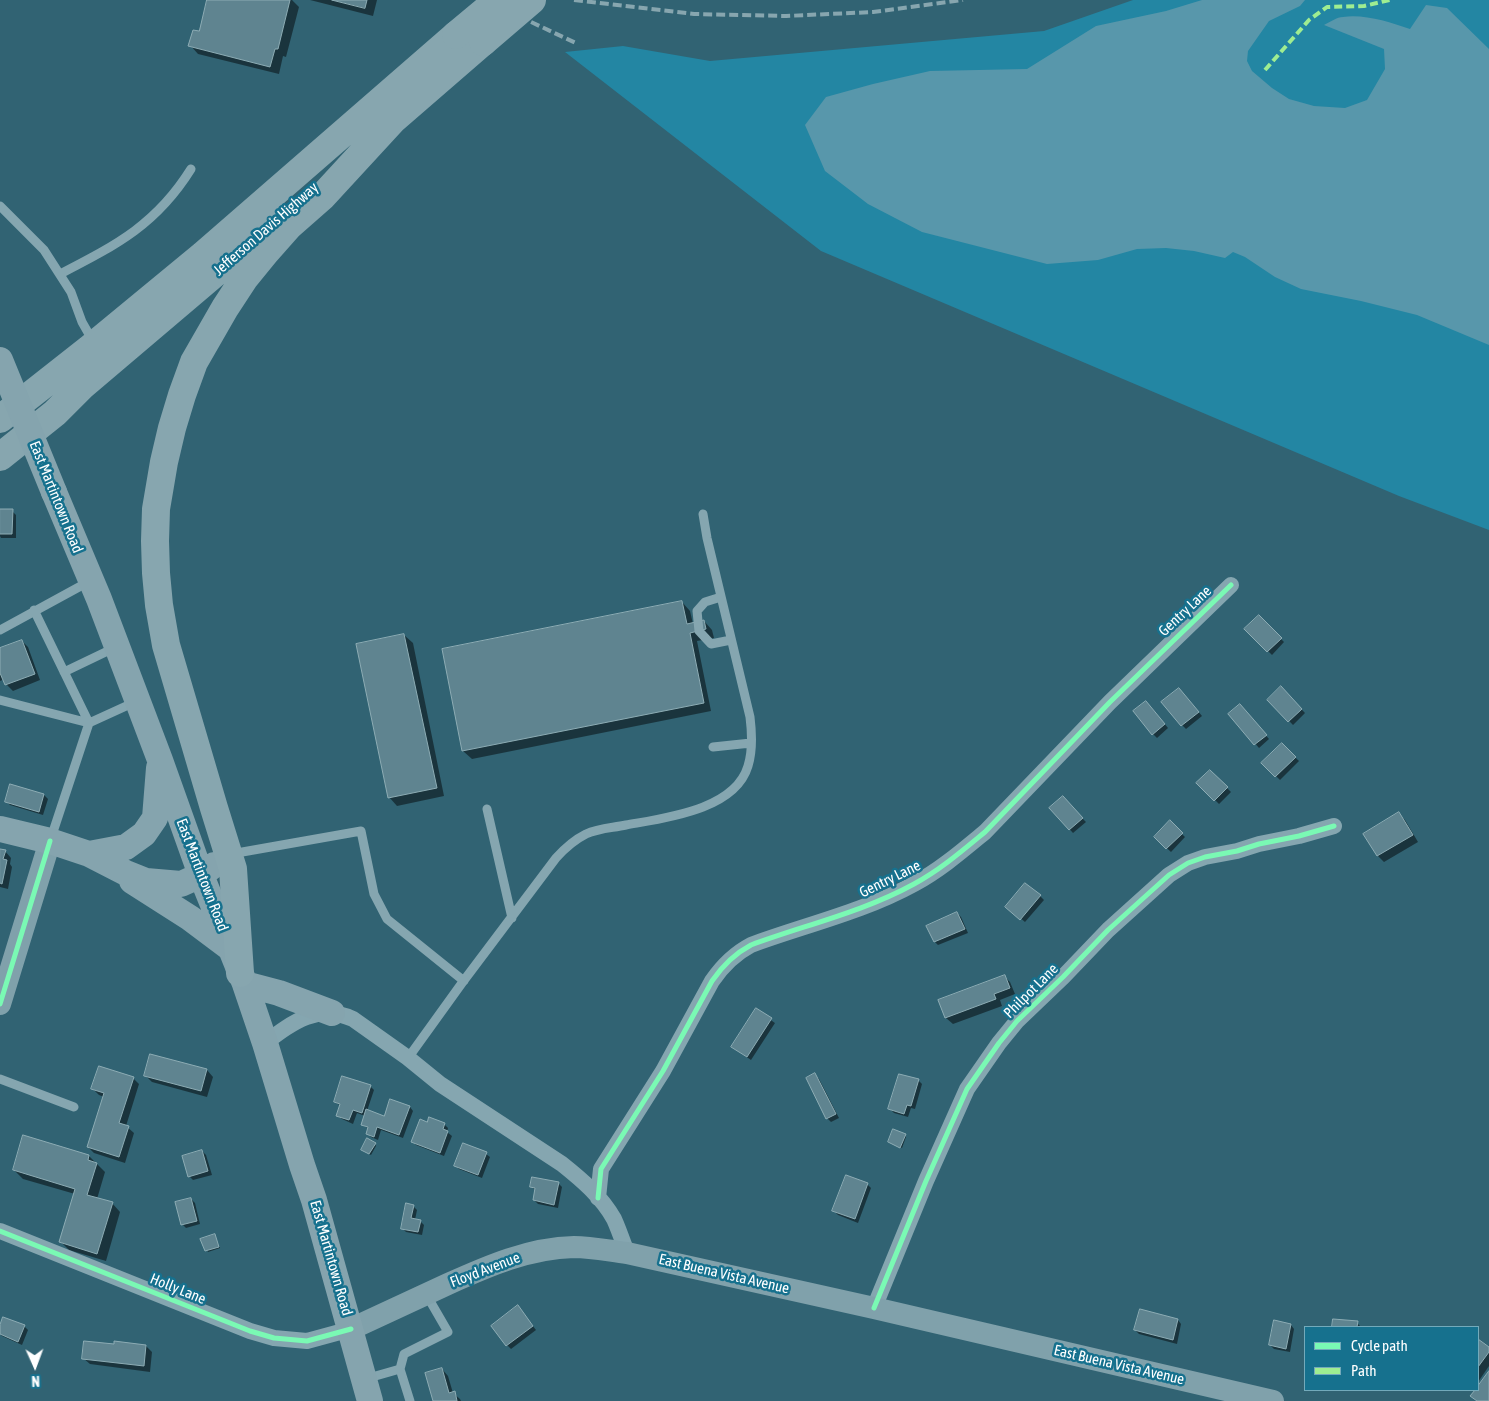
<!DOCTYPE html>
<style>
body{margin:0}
#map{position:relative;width:1489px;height:1401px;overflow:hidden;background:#316373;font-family:"Asap Condensed",sans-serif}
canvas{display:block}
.legend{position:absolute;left:1304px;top:1326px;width:175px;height:65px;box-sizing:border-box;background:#16718e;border:1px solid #73aabb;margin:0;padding:6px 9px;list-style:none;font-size:15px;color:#fff}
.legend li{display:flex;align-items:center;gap:10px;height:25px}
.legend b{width:25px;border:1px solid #73aabb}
.north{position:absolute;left:10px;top:1341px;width:50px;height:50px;-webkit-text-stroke:4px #16718e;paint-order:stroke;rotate:178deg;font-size:14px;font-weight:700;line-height:20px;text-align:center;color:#fff}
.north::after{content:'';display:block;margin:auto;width:18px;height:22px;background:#fff;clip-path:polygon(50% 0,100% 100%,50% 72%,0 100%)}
</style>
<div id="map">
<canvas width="1489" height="1401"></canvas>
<ul class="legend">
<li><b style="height:6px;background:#7af9b4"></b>Cycle path</li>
<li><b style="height:6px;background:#9fed91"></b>Path</li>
</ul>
<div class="north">N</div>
</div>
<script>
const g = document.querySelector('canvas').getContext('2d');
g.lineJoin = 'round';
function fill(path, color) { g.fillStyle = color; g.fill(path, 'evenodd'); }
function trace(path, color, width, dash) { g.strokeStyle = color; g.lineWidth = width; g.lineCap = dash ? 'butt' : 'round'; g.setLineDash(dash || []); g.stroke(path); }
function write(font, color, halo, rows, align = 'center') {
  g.font = font + ' "Asap Condensed",sans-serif'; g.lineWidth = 5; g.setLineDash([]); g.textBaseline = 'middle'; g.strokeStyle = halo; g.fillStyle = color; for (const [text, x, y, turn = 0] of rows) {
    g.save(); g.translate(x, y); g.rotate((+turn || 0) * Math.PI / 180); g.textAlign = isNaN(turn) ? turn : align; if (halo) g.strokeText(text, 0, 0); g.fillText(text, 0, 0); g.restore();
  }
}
fill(new Path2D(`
 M1133,0H1489V530L1399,496L821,251L565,52L623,46L710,61L1044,31Z`), '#2386a3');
fill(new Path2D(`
 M1202,0H1305L1300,6L1269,21L1248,51L1247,61L1252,71L1272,88L1289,99L1314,106L1345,108L1367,100L1385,69L1384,49L1324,25C1330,22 1337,17 1343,17C1365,14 1389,22 1410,29L1426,5L1447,8L1489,49V345L1417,315L1361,301L1301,289L1275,277L1245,257L1233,252L1225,258L1194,251L1166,248L1137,249L1098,260L1047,264L922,232L868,204L825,171L805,125L826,97L873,84L930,71L1027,69L1096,26L1166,11Z`), '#5897ab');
fill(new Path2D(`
 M208,0H292L299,7L286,57L283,56L279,74L198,54L190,45L200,33Z
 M310,0H377L373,16Z
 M0,510L12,511L16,515V538H1L0,536Z
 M682,602L690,611L693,624L704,621L712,630L714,638L697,641L711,711L472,759L463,751Z
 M1259,617L1284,642L1272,655L1246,629Z
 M404,635L413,643L444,796L397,806L389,797Z
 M22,641L28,647L40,680L13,691L7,685L5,679L0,681V649Z
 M1281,688L1305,713L1293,725L1269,700Z
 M1183,693L1202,716L1186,729L1182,725Z
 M1150,706L1168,728L1157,738L1153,734Z
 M1243,709L1269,739L1259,748L1230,714Z
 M1282,745L1299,761L1280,780L1263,763Z
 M1210,771L1231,792L1219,804L1198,783Z
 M44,795L48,799L43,815L10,805L6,801Z
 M1062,798L1086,822L1073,833L1050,808Z
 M1399,814L1405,820L1418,842L1384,862L1378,856L1365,834Z
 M1170,822L1185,837L1171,852L1155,837Z
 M0,850L5,851L11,858L10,864L12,867L8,889L0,887Z
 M1040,896L1044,900L1025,922L1011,910Z
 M957,913L961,917L968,933L938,945L935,942Z
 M1004,976L1010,982L1015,994L1000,1000L1002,1006L953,1024L946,1018L940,1000Z
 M756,1010L775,1023L751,1060L732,1047Z
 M207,1070L213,1077L207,1097L152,1082L145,1075Z
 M815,1075L819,1079L839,1118L831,1122L827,1118Z
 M133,1078L139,1084L126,1126L134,1133L125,1163L94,1153L88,1147L104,1097L99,1095L93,1089Z
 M918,1080L922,1084L915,1109L911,1108L908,1117L894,1113L890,1109Z
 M370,1086L374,1090L367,1111L385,1118L410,1107L413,1111L403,1138L381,1130L378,1140L371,1137L367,1133L369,1129L362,1124L365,1116L357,1113L353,1124L342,1119L338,1116L341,1106L335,1102Z
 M428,1123L444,1124L448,1128L447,1132L452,1136L444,1156L416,1145L412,1141Z
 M905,1135L906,1137L902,1148L889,1142Z
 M375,1144L376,1146L371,1155L364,1151Z
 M202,1151L206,1155L212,1175L193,1180L189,1176Z
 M486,1154L490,1157L482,1178L459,1169L455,1165Z
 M89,1156L105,1172L97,1199L112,1203L120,1212L106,1261L69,1250L61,1242L75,1194L23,1179L14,1170Z
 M558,1183L562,1187L558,1208L538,1204L534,1200L536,1191L532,1187Z
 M867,1184L871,1188L858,1223L838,1215L834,1211Z
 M191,1199L195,1203L200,1224L186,1228L182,1224Z
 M413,1206L417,1210L415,1220L420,1221L424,1225L422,1235L406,1232L402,1228Z
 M214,1235L220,1248L208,1252L202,1239Z
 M521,1311L536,1330L511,1349L507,1345Z
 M1178,1320L1181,1324L1177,1344L1139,1334L1135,1330Z
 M1334,1320L1357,1323L1361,1327H1333Z
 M1291,1325L1294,1329L1290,1352L1274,1349L1270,1345Z
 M24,1326L28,1330L22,1345L2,1336L0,1334V1328Z
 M1478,1341L1489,1349V1366L1478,1382Z
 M146,1346L152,1352L150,1372L90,1364L83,1358Z
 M442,1369L448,1376L453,1393L460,1399L461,1401H434Z`), '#0007');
const building = new Path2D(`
 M207,0H290L278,49H275L270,67L188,46L193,30L199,31Z
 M332,0H367L365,8Z
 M0,509H13L12,534H0Z
 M682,601L687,624L704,620L706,629L690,633L704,703L462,751L442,649Z
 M1259,615L1282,638L1267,652L1244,629Z
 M404,634L437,788L388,798L356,644Z
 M22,640L35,674L5,685L0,673V648Z
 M1281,686L1302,709L1288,722L1267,700Z
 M1179,688L1199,712L1181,726L1161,702Z
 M1146,701L1165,724L1152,735L1133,711Z
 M1240,704L1267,735L1254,745L1228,714Z
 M1282,743L1296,757L1275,777L1261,763Z
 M1210,770L1228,787L1214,801L1196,783Z
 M10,784L44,794L39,812L5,802Z
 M1063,796L1083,818L1069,830L1049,808Z
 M1399,812L1413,835L1377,856L1363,834Z
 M1170,820L1183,833L1166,849L1154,837Z
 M0,849L6,850L3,859L7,860L2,884L0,883Z
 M1025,883L1041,895L1020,920L1005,907Z
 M957,912L965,929L934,942L926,926Z
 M1005,975L1010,988L994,994L996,999L945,1018L938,1000Z
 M756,1008L772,1018L747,1057L731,1047Z
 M150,1054L207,1069L201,1091L144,1076Z
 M99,1066L134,1077L119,1123L129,1126L119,1157L87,1147L104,1093L91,1089Z
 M815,1073L836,1114L826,1119L806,1078Z
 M899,1074L919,1079L911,1106L907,1105L904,1114L888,1109Z
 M342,1076L371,1085L362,1113L353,1110L349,1120L336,1116L340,1104L334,1102Z
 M390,1099L410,1106L399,1135L377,1127L374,1137L366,1134L368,1127L361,1125L366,1109L384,1116Z
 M429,1117L445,1123L443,1129L448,1131L440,1153L411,1142L420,1119L427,1122Z
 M893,1129L906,1134L900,1148L888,1142Z
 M23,1135L89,1155L88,1160L97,1163L87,1195L113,1202L97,1254L59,1242L75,1189L13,1170Z
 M367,1138L376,1143L369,1154L361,1150Z
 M463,1143L487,1152L478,1175L454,1166Z
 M202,1150L208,1171L188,1177L182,1156Z
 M846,1175L868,1183L855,1219L832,1211Z
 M532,1177L559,1182L554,1205L533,1200L535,1188L530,1187Z
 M191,1198L197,1221L181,1225L175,1202Z
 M406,1203L414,1205L411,1218L421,1220L418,1232L401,1229Z
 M215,1234L219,1247L205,1251L200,1239Z
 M518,1305L533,1326L506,1346L491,1326Z
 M1140,1309L1178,1319L1173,1340L1134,1330Z
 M3,1317L25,1325L18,1342L0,1334V1325Z
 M1333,1319L1358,1321L1357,1327H1332Z
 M1274,1320L1291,1324L1286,1349L1269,1345Z
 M1478,1339L1489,1347V1352L1478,1367Z
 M84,1341L114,1344V1341L146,1345L144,1366L82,1359Z
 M442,1368L449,1393L455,1391L457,1401H433L425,1373Z
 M1489,1371V1401H1477L1470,1396L1475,1390H1478V1386Z`);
fill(building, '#5f8490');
trace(building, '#8dacb4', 1);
trace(new Path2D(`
 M0,206L44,250L71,292L82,322L94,343
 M60,274C116,245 156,225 191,169
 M721,597L705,602L697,611L699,631L711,644L731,640
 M34,610L89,723L51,838
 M0,630L90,581
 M64,672L114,648
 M0,700L89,723L135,702
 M713,747L751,743
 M487,809L512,918
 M231,854L361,831L374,894L387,919L464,981
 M408,1058L462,983L556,858C565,848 574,840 586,834C599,828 612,828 626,825C665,818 735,810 748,766C753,750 752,733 750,717L707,538L703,514
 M0,1079L74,1107
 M400,1369L404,1354L448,1332L426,1294
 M365,1379L400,1369L410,1401`), '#85a6b0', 9);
trace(new Path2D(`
 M265,1043C293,1022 318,1003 353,1019L408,1058L440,1084L562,1164C582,1180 601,1196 614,1219C619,1230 623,1242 627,1253
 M598,1198L601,1169L663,1071L712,981C723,965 734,954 751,945C805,925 863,912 914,884C940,870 962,851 985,832L1110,702L1231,585
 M0,1231L250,1331L274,1338L307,1341L351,1329
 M874,1308L926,1181L967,1089L999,1043L1017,1021L1063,977L1108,930L1169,875L1188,863L1205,857L1237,851L1259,844L1299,836L1334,826`), '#85a6b0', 16);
trace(new Path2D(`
 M0,1004L50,841
 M351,1329C383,1314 415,1299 448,1284C488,1266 529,1248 574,1247C592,1247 610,1251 627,1253L874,1308L1273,1401`), '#80a1ab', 22);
trace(new Path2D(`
 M54,492L99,599L160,760L201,875L245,984L265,1043L302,1165L314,1200L370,1401
 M0,829L50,841L89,854L126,873L146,881L181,884L201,875L214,865
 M89,854L126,847L144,834L155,818L159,768
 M132,881L190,918L230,948
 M245,984L279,993L332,1013`), '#85a4ae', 26);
trace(new Path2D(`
 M378,133L483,42
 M0,419L89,349L203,255L456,35
 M0,457L55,413L82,386L274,223
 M240,973L233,869L214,808L166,645L159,605L156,573L155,541L156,509L164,462L172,428L182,395L194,362L225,308L244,279L266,252L289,226L322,197L392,121`), '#87a6af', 28);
trace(new Path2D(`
 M484,0L578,44
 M574,0L694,14L786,16L873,12L963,0`), '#87a6af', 4, [9, 4]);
trace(new Path2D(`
 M0,360L54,492`), '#85a4ae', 26);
trace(new Path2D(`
 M456,35L498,0
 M483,42L532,0`), '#87a6af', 28);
trace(new Path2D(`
 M1265,70L1309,20L1327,7L1364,6L1390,0`), '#9fed91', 4, [8, 4]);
trace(new Path2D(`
 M0,1004L50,841
 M598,1198L601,1169L663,1071L712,981C723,965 734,954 751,945C805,925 863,912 914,884C940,870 962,851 985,832L1110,702L1231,585
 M0,1231L250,1331L274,1338L307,1341L351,1329
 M874,1308L926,1181L967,1089L999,1043L1017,1021L1063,977L1108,930L1169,875L1188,863L1205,857L1237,851L1259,844L1299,836L1334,826`), '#7af9b4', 5);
write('15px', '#fff', '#16718e', [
 ["Jefferson Davis Highway",266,229,-41],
 ["East Martintown Road",56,497,68],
 ["Gentry Lane",1185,611,-43],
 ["East Martintown Road",202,875,69],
 ["Gentry Lane",890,879,-26],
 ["Philpot Lane",1031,991,-45],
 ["East Martintown Road",331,1258,74],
 ["Floyd Avenue",485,1270,-21],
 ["East Buena Vista Avenue",724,1274,13],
 ["Holly Lane",178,1289,22],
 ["East Buena Vista Avenue",1119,1365,13]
]);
</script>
